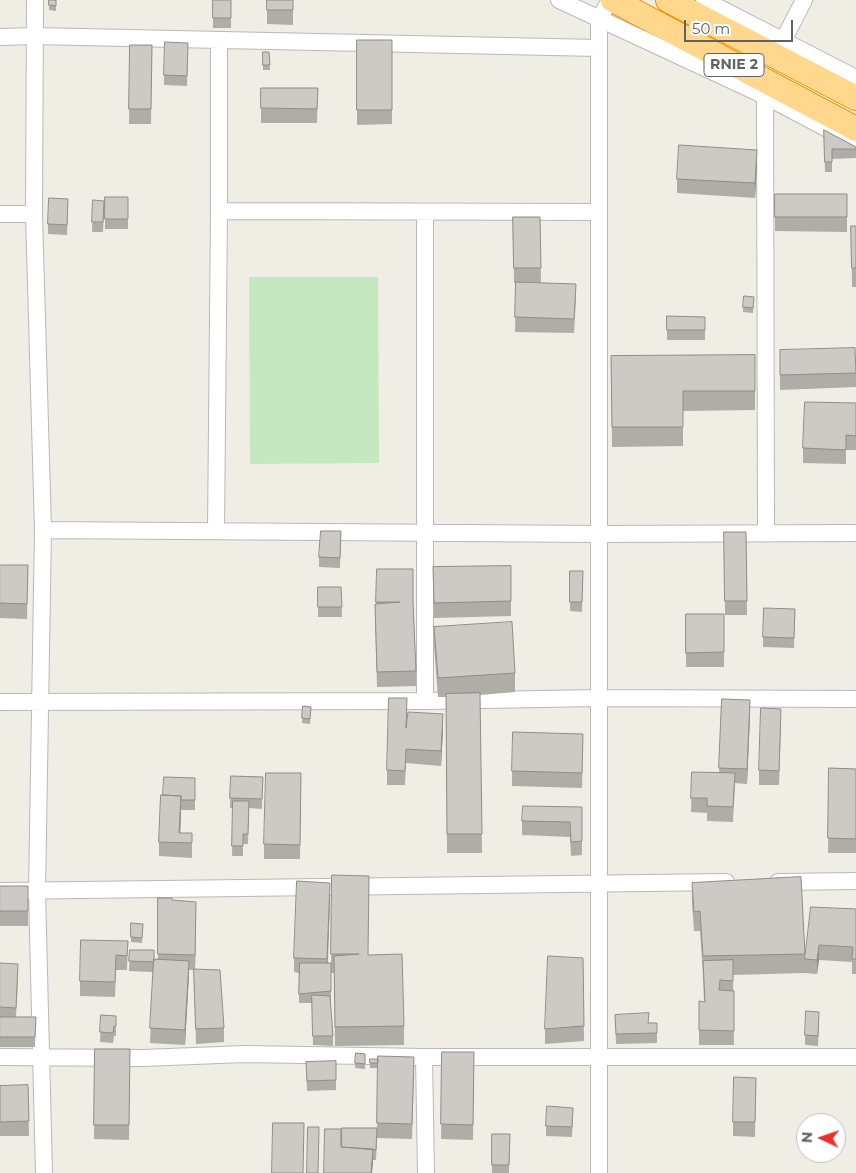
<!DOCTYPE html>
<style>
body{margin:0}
#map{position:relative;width:856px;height:1173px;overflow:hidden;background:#f0ede5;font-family:Montserrat,sans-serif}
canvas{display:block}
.north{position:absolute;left:796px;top:1113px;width:50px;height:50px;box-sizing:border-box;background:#fff;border:1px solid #bec0c2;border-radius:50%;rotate:273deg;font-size:14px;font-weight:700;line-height:20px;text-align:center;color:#5d6266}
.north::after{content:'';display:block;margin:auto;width:18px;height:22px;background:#ee2d2f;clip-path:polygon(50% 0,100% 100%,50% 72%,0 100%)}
.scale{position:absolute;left:684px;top:20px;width:109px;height:22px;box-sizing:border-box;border:2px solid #5d6266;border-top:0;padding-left:6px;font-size:15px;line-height:18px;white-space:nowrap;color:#5d6266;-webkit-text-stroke:4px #fff;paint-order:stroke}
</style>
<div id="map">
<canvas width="856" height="1173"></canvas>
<div class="north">N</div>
<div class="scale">50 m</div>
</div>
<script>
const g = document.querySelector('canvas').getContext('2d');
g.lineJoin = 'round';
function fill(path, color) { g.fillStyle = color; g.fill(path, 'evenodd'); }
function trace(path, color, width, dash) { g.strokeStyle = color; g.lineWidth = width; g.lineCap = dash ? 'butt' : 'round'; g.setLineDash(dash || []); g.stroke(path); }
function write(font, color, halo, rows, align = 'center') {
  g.font = font + ' Montserrat,sans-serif'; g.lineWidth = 5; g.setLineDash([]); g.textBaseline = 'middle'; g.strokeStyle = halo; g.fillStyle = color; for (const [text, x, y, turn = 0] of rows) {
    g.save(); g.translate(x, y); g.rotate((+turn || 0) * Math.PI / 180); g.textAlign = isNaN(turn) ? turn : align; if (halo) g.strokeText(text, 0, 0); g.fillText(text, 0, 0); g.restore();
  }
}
fill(new Path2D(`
 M249,277H378L379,463L250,464Z`), '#c5e8c1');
const minor = new Path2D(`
 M35,0L34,214L43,530L37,892L44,1173
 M559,0L765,96L856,144
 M704,0L856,78
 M0,37L34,36L599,48
 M783,41L804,0
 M765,96L766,533
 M219,211L599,212
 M425,212V701
 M0,214H34
 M43,530L599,534L856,533
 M216,531L219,211V40
 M0,702L425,701L599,698L856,699
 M778,882L856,881
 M0,891L726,882
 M0,1057L143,1058L245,1054L424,1057H856
 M424,1057L426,1173
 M599,1173V19L610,0`);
const highway = new Path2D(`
 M613,0L856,129
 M668,0L856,98`);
trace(minor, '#b6b9bc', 18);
trace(highway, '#f59300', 26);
trace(minor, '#fff', 16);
trace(highway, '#ffd88d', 24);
fill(new Path2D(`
 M49,0H56V11L49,10Z
 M213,0H231V28H213Z
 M267,0H293V25L267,24Z
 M357,40H392V124L357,125Z
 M130,45H152L151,124H129Z
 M263,52H269L270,70H263Z
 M188,53L187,86L164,85V75Z
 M261,88H318L317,123H261Z
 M824,130L856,147V158L832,159V172H825Z
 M757,164L755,198L677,193V179Z
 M775,194H847V232L775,231Z
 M105,197H128V229H105Z
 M93,200L104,211L103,232H92Z
 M68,209L67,235L48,234V224Z
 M513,217H540L541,282L530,283L576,298L574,333L515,332L516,283H514Z
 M851,226H856V287H852Z
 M754,297L753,313L743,312V307Z
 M667,316L705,317V340H667Z
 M780,350L856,363V387L780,390Z
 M755,355V410L683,411V446L612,447L611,356Z
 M856,403V450H846V464L803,463V448Z
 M341,531L340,568L319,567V557Z
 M724,532H746L747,615H725Z
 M0,565H28L27,619L0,618Z
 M511,566V616L434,618L433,567Z
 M377,569L413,606L416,671V686L377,687L375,619V604H376Z
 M570,571H583L582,612L570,611Z
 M318,587H341L342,617H318Z
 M795,609L794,648L763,647V637Z
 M686,614H724V667H686Z
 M434,627L515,673V692L480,695L482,853H447L446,697H438L434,646Z
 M722,699L750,715L747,784L735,783L733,822L707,821V813L691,812L692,772L719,773Z
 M303,706L311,707L310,724L302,723Z
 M781,724L779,785H759V770Z
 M406,725L443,729L441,766L406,763L405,785H387V770Z
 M583,749L582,788L512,786V771Z
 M829,768L856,769V853H828Z
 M301,773L300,859H264V844Z
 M231,776L263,777L262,809L249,808L248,844H243V856H232L233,808H230Z
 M195,778V810H181L180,833H192V858L159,856V842L163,795Z
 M582,807V855L571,856L570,837L522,835V821Z
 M332,875L368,955L404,1026V1045L335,1046L334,973H331V1001H330L333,1036V1046L313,1045L312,1003H299V973L294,972V958L330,897L328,963L331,965Z
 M801,877L805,959L856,909V974H852V962L819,960L817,974L805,973L733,975L734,1045H699V1001L704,1002L703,975L700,931H694L692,903V883Z
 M0,886H28V926H0Z
 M158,898L172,900L196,916L195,969L224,1028V1042L196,1044L194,970H189L185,1045L150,1043L153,972L129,971L130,950L154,959H158Z
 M143,924L142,943L131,942V937Z
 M128,941L127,970H116L115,997L80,996V981Z
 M583,958L584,1041L545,1044V1029Z
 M0,963L18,979L16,1017H36L35,1047H0Z
 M101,1015L116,1016V1036H114L113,1043L100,1042Z
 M615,1015L649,1023L657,1033V1043L616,1044Z
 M819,1022L818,1046L805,1045V1035Z
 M95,1049H130L129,1140L94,1139Z
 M442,1052H474L473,1140L441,1139Z
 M356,1053L365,1054V1069L355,1068Z
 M370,1059L414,1071L412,1139L377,1138L376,1160H373L341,1147L377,1128L378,1068H370Z
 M336,1061V1090L307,1091L306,1062Z
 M756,1078L755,1137L733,1136V1122Z
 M28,1085L29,1136H0V1086Z
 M573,1117L572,1137L546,1136V1126Z
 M492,1134H510L509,1173H492Z`), '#b0ada9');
fill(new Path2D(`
 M757,150V164L755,198V183Z
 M750,700V715L747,784V769Z
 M443,714V729L441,766V751Z
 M181,796V811L180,843L179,833Z
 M330,883V897L327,973V959Z
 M196,902V916L195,970V955Z
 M819,945V960L817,974V960Z
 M189,961V975L185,1045V1030Z
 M373,1149V1164L372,1173H371Z`), '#908d89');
const building = new Path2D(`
 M49,0H56V6L49,5Z
 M213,0H231V18H213Z
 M267,0H293V10H267Z
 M357,40H392V110H357Z
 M165,42L188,43L187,76L164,75Z
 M130,45H152L151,109H129Z
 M263,52H269L270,65H263Z
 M261,88H318L317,109L261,108Z
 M824,130L856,147V149H832V162H825Z
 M679,145L757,150L755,183L677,179Z
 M775,194H847V217H775Z
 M105,197H128V219H105Z
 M49,198L68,199L67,225L48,224Z
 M93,200L104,201L103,222H92Z
 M513,217H540L541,268H514Z
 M851,226H856V268H852Z
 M516,282L576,284L574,319L515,317Z
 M744,296L754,297L753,308L743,307Z
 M667,316L705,317V330H667Z
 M855,348L856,373L780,375V350Z
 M755,355V391H683V427H612L611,356Z
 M805,402L856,403V436L846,435V450L803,448Z
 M321,531H341L340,558L319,557Z
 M724,532H746L747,601H725Z
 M0,565H28L27,604L0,603Z
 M511,566V601L434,603L433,567Z
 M377,569H413V602L416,671L377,672L375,604L400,602H376Z
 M570,571H583L582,602H570Z
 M318,587H341L342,607H318Z
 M764,608L795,609L794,638L763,637Z
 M686,614H724V652L686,653Z
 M512,622L515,673L438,678L434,627Z
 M480,693L482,834H447L446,694Z
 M389,698H407L406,728L408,712L443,714L441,751L406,749L405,771L387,770Z
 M722,699L750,700L747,769L719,768Z
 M303,706L311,707L310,719L302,718Z
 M761,708L781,709L779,771L759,770Z
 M513,732L583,734L582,773L512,771Z
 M829,768L856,769V839L828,838Z
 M692,772L735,773L733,807L707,806V798H691Z
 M266,773H301L300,845L264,844Z
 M231,776L263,777L262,799L230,798Z
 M164,777L195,778V800H181V796L163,795Z
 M161,795L181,796L179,833H192V843L159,842Z
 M233,801H249L248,834H243V846H232Z
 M523,806L582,807V841L571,842L570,822L522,821Z
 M332,875L369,876L368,955L402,954L404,1026L335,1027L334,956L359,954H331Z
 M801,877L805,954L703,956L700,911L694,912L692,883Z
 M297,881L330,883L327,959L294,958Z
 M0,886H28V911H0Z
 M158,898H172V900L196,902L195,955L158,954Z
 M811,907L856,909V959H852L853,947L819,945L817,960L805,959Z
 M131,923L143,924L142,938L131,937Z
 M81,940L128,941L127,956L116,955L115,982L80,981Z
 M130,950H154V962L129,961Z
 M548,956L583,958L584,1026L545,1029Z
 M154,959L189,961L185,1030L150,1028Z
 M733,960V981L720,980L719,990L734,991V1031L699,1030V1001L705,1002L703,961Z
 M0,963L18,964L16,1008L0,1007Z
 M300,963H331V991L299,994Z
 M194,969L220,970L224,1028L196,1029Z
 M312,995L330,996L333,1036H313Z
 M806,1011L819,1012L818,1036L805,1035Z
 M649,1013L648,1023H657V1033L616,1034L615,1015Z
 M101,1015L116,1016V1026H114L113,1033L100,1032Z
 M0,1017H36L35,1037H0Z
 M95,1049H130L129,1125H94Z
 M442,1052H474L473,1125L441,1124Z
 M356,1053L365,1054V1064L355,1063Z
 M378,1056L414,1057L412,1124L377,1123Z
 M370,1059H378V1063H370Z
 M336,1061V1080L307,1081L306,1062Z
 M734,1077L756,1078L755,1122H733Z
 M28,1085L29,1121L0,1122V1086Z
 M547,1106L573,1108L572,1127L546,1126Z
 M273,1123H304L303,1173H272Z
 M308,1127H319L318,1173H307Z
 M342,1128H377L376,1150L342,1147Z
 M325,1129H341V1147L373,1149L371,1173H324Z
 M492,1134H510L509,1165H492Z`);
fill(building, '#cdc9c4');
trace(building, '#908d89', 1);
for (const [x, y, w] of [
 [734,65,60]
]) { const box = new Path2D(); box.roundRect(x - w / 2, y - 11.5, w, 23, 4); g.fillStyle = '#fff'; g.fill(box); trace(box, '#5d6266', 1); }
write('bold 14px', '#5d6266', null, [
 ["RNIE 2",734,65]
]);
</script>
